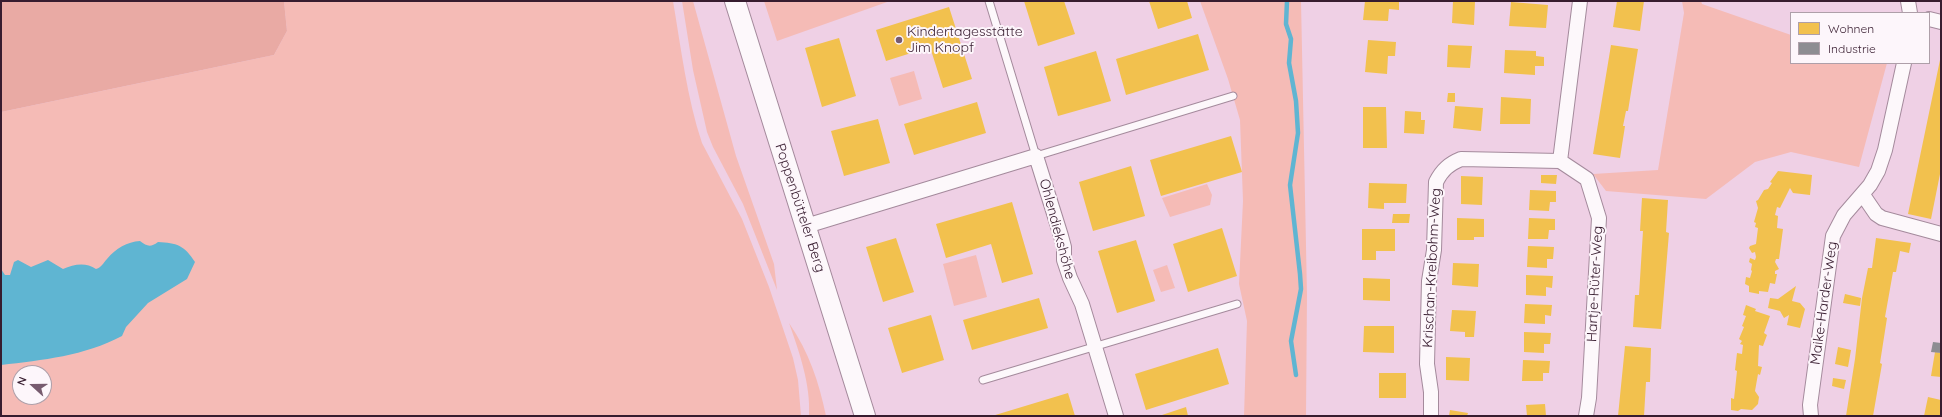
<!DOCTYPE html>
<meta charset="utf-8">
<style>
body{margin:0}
#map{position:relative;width:1942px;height:417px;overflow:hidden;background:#efd0e5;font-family:Quicksand,sans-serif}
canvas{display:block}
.frame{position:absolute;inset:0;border:2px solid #371c2f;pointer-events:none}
.legend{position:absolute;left:1790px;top:12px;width:140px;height:52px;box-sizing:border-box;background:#fdf6fb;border:1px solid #ae9fa9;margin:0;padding:5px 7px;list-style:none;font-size:12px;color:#371c2f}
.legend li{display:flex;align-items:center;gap:8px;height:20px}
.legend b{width:20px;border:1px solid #ae9fa9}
.north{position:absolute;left:12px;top:365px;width:40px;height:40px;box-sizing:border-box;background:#fdf6fb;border:1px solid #ae9fa9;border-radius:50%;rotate:291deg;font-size:11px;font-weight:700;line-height:16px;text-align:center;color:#371c2f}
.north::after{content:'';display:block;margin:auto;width:14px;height:18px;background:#775b6f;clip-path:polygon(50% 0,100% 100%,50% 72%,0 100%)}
</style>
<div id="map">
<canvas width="1942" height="417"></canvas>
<div class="frame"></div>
<ul class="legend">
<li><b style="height:11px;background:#f2c14e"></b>Wohnen</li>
<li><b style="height:11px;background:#8d8d92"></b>Industrie</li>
</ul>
<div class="north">N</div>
</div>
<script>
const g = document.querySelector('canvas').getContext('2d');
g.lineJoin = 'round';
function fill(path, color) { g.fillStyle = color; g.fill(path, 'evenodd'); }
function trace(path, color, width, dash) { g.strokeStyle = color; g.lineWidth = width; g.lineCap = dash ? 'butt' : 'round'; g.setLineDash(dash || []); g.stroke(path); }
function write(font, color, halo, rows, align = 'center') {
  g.font = font + ' Quicksand,sans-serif'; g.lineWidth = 4; g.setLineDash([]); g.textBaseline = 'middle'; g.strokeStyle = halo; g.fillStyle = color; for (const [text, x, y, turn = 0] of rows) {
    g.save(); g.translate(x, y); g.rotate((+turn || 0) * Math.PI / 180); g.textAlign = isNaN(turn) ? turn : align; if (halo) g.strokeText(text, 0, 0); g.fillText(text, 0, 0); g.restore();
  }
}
fill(new Path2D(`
 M284,1H673C681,48 687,98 702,143L742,219L769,287L793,358L798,380L801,416H1V112L274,55L287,31ZM20,373H44V397H20Z
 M682,1H693L736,156L774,264L777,290L743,204L713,147L707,132L693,70Z
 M764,1H890L777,41Z
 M1200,1H1301L1307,295L1306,416H1244L1247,321L1239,284L1243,201L1240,120L1228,79Z
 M1682,1H1701L1702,4L1791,35V63H1887L1859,167L1791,152L1755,162L1706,199L1606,191L1593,174L1658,170L1684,13Z
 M914,71L922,99L899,106L890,78Z
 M1207,184L1212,195L1210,205L1170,217L1162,198Z
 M976,255L987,297L954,306L943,264Z
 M1167,265L1175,288L1161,292L1153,270Z
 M789,323C809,352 819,382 826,416H809C811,385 799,351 789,323Z`), '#f5bbb6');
fill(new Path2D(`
 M1,1H284L287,31L274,55L1,112Z`), '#e9aaa4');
fill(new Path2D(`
 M140,241C147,246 150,248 158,242C177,243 184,245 195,262L187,279L148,303L126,327L122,336C84,356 43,360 1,365V269L5,275H10L14,262L18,260L31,267L48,260L63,269C74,264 86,262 96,269C102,267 103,263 107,259C116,248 127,242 140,241Z`), '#5fb5d2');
fill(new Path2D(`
 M1024,1H1064L1075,34L1038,46Z
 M1149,1H1187L1192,18L1158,29Z
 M1365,1H1399V10L1389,9L1388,21L1363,20Z
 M1453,1H1475L1474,25L1452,23Z
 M1617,1H1644L1640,31L1613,27Z
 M1511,2L1548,5L1546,28L1509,26Z
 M949,7L972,79L943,88L930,47L886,61L876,30Z
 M1198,34L1209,70L1126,95L1116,59Z
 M839,38L856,96L822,107L805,48Z
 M1368,40L1396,42L1395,56H1388L1387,74L1365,72Z
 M1448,45L1472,46L1470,68L1447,67Z
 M1611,45L1638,49L1628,111H1626L1623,126H1625L1620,158L1593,154Z
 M1505,50L1536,51V56L1544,57V66H1535V75L1504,73Z
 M1096,51L1111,101L1058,116L1044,67Z
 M1940,60L1941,169L1931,219L1908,214Z
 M1448,93H1455V102H1447Z
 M1501,97L1531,99L1530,124H1500Z
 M977,102L986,133L914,155L904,124Z
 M1455,106L1483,108L1481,131L1453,128Z
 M1363,107H1386L1387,148H1363Z
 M1405,111L1421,112V120H1425L1424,134L1404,133Z
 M878,119L890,163L844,176L831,131Z
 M1231,136L1242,172L1161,196L1150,160Z
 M1131,166L1145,216L1093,231L1079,182Z
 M1778,171L1812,175L1810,195L1793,193L1790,188L1780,208L1777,207L1775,215L1778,216L1777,228L1783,229L1779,259H1776L1775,262L1779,269L1775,271V274H1777L1775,284L1770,283L1768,292L1759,291V294L1749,292V286L1745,284L1746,277L1750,278L1752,271L1751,270L1752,264L1749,262L1750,258L1755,260L1756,257L1755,252L1752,253L1749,248L1750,246L1756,244L1758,228L1755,227L1756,223L1754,222L1758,208L1756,201L1758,200L1764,190L1768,189L1772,183L1770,182Z
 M1541,175H1557L1556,184L1541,183Z
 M1461,176L1483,177L1482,205L1461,204Z
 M1369,183L1407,184L1406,203H1384V209L1368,208Z
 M1530,190L1556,191V202H1550L1549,211L1529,210Z
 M1642,198L1668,200L1666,232L1669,233L1661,329L1633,327L1635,295H1639L1643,231H1640Z
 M1012,202L1033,274L1002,283L991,244L946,258L936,224Z
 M1393,214H1410L1409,223H1392Z
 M1457,218L1484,219V237H1474V240H1457Z
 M1529,218L1555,219V230H1549L1548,239H1528Z
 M1222,228L1237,276L1188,292L1173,244Z
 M1362,229H1395V251H1376V260H1362Z
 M896,238L914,292L883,302L866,247Z
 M1876,238L1911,243L1909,253L1900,251L1896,272H1893L1885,317L1887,318L1880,363L1882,364L1873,416H1846L1855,359L1862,298L1868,268H1872Z
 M1136,240L1155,301L1117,313L1098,251Z
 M1528,246L1554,247L1553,259H1547V268L1527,267Z
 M1453,263L1479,264L1478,287L1452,285Z
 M1526,275L1553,276L1552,288L1546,287V296L1526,295Z
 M1363,278L1390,279V301L1363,300Z
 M1796,286L1792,301L1800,303L1805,309L1800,328L1787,325L1789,315L1784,318L1780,311L1768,308L1770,298L1778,299Z
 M1845,294L1861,298L1860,306L1843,303Z
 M1039,298L1048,328L972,350L963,320Z
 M1525,304L1552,305L1551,316L1545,315V324L1524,323Z
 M1746,305L1756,309L1755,311L1770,316L1764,333L1767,335L1763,346L1759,345L1758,366L1762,367L1760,375L1758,374L1755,391L1759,397L1758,404L1752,410L1741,409L1738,411L1731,410V398L1734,399L1737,371L1735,370L1737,353L1742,354L1743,345L1740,344L1742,341L1739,339L1744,327L1742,326L1746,316L1743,315Z
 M1452,310L1476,311L1474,337H1465V332L1450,331Z
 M931,315L944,360L902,373L888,328Z
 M1364,326H1394V353L1363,352Z
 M1524,332L1551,333L1550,344H1544V353L1524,352Z
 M1625,346L1651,348L1650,382H1646L1644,416H1618Z
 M1838,347L1851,350L1848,367L1835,364Z
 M1218,348L1229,384L1146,410L1135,374Z
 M1935,352L1941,353V377L1931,376Z
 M1446,357L1470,358L1469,381L1446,380Z
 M1523,360L1550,361L1549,373H1543V381H1522Z
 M1379,373H1406V398H1379Z
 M1833,378L1846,380L1844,389L1832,386Z
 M1068,393L1075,416H992Z
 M1928,397L1941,400V416H1924Z
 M1545,404L1546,416H1527L1526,405Z
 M1186,407L1188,416H1159Z
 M1450,410L1468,413L1467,416H1449Z`), '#f2c14e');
fill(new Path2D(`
 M1933,342L1941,343V353L1931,352Z`), '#8d8d92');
trace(new Path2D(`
 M1287,1L1286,24L1291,39L1289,63L1296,101L1298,133L1290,185L1300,274L1301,289L1291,341L1296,375`), '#5fb5d2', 4.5);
const service = new Path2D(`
 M989,1L1036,156L1233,96
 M983,380L1237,304`);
const minor = new Path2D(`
 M1580,1L1560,161L1587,179L1599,218L1589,398L1586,416
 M1908,1L1910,13
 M1929,19L1941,22
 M1863,195L1876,214L1882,218L1941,234
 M806,226L1036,156L1061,236L1064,247V260L1070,278L1082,304L1116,416
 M1431,416V392L1427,364L1429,281L1434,250L1436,182C1442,170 1449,164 1461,159L1560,161
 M1811,416L1810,405L1833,236L1844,215L1870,185L1878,171L1885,150L1904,63`);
const secondary = new Path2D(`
 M735,1L865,416`);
trace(service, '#a48a9c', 9);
trace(minor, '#a48a9c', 16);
trace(secondary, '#a48a9c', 22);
trace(service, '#fdf8fb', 7);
trace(minor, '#fdf8fb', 14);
trace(secondary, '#fdf8fb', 20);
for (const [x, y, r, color] of [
 [899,40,4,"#775b6f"]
]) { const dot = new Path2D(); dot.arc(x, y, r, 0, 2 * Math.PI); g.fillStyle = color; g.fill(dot); trace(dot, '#fdf6fb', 1.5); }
write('14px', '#371c2f', '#fdf6fb', [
 ["Kindertagesstätte",907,32],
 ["Jim Knopf",907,48]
], 'left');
write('14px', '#371c2f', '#fdf6fb', [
 ["Poppenbütteler Berg",800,208,72],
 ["Ohlendiekshöhe",1057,229,75],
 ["Krischan-Kreibohm-Weg",1432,268,-87],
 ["Hartje-Rüter-Weg",1595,284,-87],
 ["Maike-Harder-Weg",1824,303,-82]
]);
</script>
